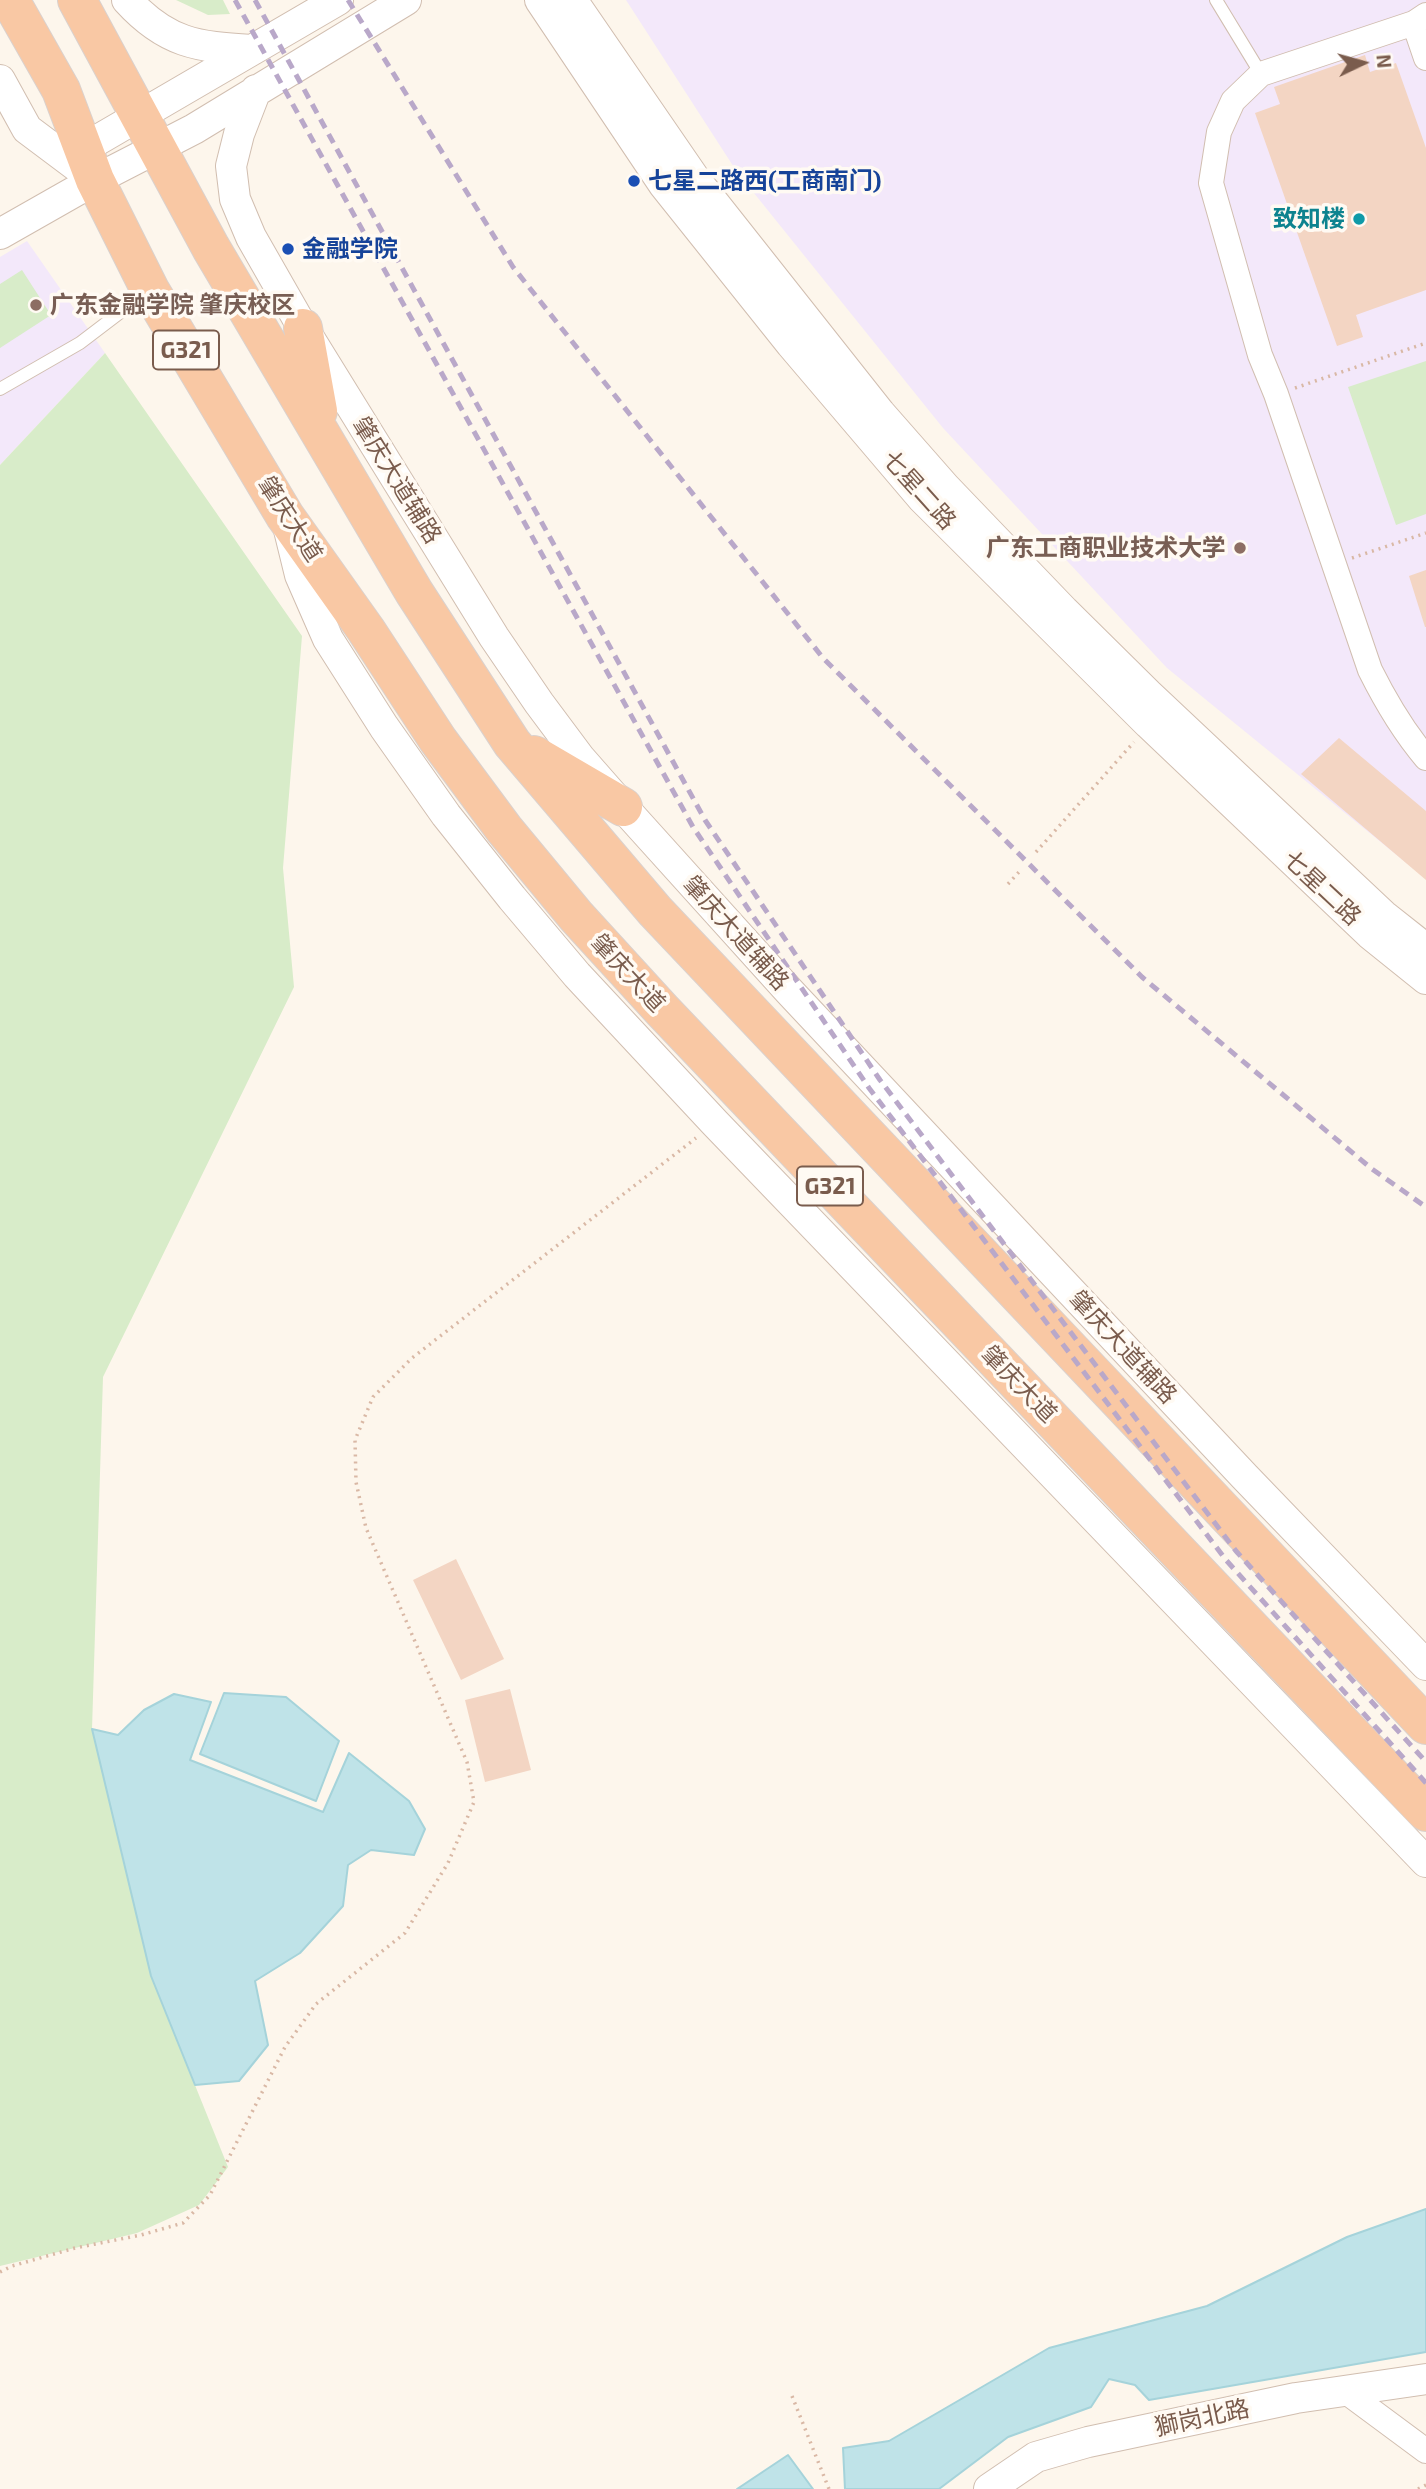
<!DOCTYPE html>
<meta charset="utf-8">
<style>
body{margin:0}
#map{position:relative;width:1426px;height:2489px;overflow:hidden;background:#fdf6ec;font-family:"Exo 2",sans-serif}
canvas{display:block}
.north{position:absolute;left:1328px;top:28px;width:70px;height:70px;-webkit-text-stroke:5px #fffaf3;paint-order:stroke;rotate:85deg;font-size:19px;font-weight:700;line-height:28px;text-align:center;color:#7a5c4d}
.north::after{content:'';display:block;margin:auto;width:24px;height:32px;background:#7a5c4d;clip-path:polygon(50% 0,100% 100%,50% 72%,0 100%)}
</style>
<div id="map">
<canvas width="1426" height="2489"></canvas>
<div class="north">N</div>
</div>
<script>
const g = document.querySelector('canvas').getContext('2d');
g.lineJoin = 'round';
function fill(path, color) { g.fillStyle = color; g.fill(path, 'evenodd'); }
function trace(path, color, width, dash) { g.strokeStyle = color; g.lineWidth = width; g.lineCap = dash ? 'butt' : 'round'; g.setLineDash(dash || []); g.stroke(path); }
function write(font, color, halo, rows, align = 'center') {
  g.font = font + ' "Exo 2","Noto Sans SC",sans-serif'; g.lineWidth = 7; g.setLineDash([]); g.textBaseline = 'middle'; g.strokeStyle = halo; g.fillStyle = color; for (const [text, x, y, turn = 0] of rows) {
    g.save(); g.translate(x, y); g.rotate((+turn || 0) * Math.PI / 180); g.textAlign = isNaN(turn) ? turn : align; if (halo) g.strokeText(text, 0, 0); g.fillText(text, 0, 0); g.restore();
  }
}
fill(new Path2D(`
 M626,0H1426V879L1167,668L943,428L737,172Z
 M27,241L105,353L0,465V257Z`), '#f3e8fa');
fill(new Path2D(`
 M176,0H223L230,14L208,15Z
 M22,270L51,315L0,348V284Z
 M105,353L302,636L283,868L294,987L103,1377L92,1729L151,1976L228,2167L199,2205L137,2233L0,2266V465Z
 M1426,361V514L1396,525L1348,387Z`), '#d8ecc9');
const water = new Path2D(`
 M224,1693L286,1697L339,1741L316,1801L200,1754Z
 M174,1694L211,1702L190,1760L323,1812L349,1753L409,1801L425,1829L414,1855L371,1850L348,1865L343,1906L300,1953L255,1981L268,2045L239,2081L195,2085L151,1976L92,1729L118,1735L144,1710Z
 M1426,2209V2352L1149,2400L1135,2385L1109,2379L1091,2407L1008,2437L939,2489H845L843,2448L889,2441L1049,2348L1207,2306L1347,2237Z
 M788,2455L813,2489H737Z`);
fill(water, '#bfe3e8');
trace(water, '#a5d3da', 2);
fill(new Path2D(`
 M1365,55L1370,72L1396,63L1426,148V290L1356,315L1363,337L1337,346L1255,113L1280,104L1274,87Z
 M1426,570V627H1425L1409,576Z
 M1339,738L1426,811V880L1301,774Z
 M456,1559L504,1659L461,1680L413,1580Z
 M510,1689L531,1770L485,1782L465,1700Z`), '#f3d5c3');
const service = new Path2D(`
 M1216,0L1261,74
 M0,389L80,343L147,292`);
const minor = new Path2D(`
 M1426,15L1414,23L1261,74L1233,101L1219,132L1211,183L1260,355L1276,394L1370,670C1386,702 1403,731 1426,758
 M1414,23L1426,58
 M1345,2391L1426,2451`);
const tertiary = new Path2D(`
 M127,0C166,43 197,47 252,50
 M540,0L664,185L791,344L922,498L1149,724L1370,934L1426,979
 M572,0L695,179L880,413L945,487L1064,611L1148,694L1383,915L1426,949
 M0,80L27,129L95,180
 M256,90L239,134L231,166L235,199L251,237L303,328L494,637L539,703L580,758L623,807L789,991L1245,1477L1426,1665
 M84,148L338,0
 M0,234L95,180L194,129L406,0
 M289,530L300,575L328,639L384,727L446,815L512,898L577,975L715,1123L1426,1862
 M989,2489L1036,2457L1088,2442L1296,2398L1426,2379`);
const trunk = new Path2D(`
 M10,0L61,90L95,180L150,290L285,516L366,630L438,740L504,829L576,916L662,1010L1426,1812
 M77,0L211,248L414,592L512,743L655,911L1426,1725
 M303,328L318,411
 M534,755L623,807`);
trace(service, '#d1beb0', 14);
trace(minor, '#d1beb0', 26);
trace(tertiary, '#d1beb0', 32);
trace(trunk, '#dad1cd', 40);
trace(new Path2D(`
 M1295,388L1426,343
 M1352,558L1426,533
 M1036,852L1134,742
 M1008,884L1019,872
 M0,2272L12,2266L75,2248L141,2235L183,2223L210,2195L285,2047L316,2004L405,1933L448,1863L474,1802L467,1762L366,1528L356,1482L355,1440L373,1397L412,1358L696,1138
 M792,2396L829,2489
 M1418,2489L1426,2485`), '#d9b8a5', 3.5, [2, 5]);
trace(service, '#fff', 12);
trace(minor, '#fff', 24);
trace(tertiary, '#fff', 30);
trace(trunk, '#f9c8a4', 38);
trace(new Path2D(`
 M235,0L693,827L869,1088L1226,1560L1426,1783
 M255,0L705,820L880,1080L1236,1551L1426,1762
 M348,0L513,267L823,658L1142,977L1372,1169L1426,1207`), '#b9a8c9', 5, [10, 7]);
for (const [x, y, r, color] of [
 [634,181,7,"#1a4fb4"],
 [1359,219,7,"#0f9aa8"],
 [288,249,7,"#1a4fb4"],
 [36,305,7,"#8d6e63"],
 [1240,548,7,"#8d6e63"]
]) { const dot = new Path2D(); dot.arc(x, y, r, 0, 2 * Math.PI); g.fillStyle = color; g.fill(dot); trace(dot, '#fffaf3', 2.5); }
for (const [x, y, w] of [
 [186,350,66],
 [830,1186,66]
]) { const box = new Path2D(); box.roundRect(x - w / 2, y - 19.5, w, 39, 5); g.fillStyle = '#fffaf3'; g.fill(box); trace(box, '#7a5c4d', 2); }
write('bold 23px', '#7a5c4d', null, [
 ["G321",186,350],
 ["G321",830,1186]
]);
write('bold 24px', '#164399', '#fffaf3', [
 ["七星二路西(工商南门)",648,181],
 ["金融学院",302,249]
], 'left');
write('bold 24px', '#0d838f', '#fffaf3', [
 ["致知楼",1345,219]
], 'right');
write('bold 24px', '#785e54', '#fffaf3', [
 ["广东金融学院 肇庆校区",50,305],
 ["广东工商职业技术大学",1226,548,"right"]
], 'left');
write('24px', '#7a5c4d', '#fffaf3', [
 ["肇庆大道辅路",397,480,58],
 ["七星二路",919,490,48],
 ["肇庆大道",290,519,57],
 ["七星二路",1322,888,43],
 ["肇庆大道辅路",736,933,48],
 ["肇庆大道",628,973,47],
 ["肇庆大道辅路",1123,1347,47],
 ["肇庆大道",1019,1384,46],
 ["獅岗北路",1202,2418,-12]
]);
</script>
